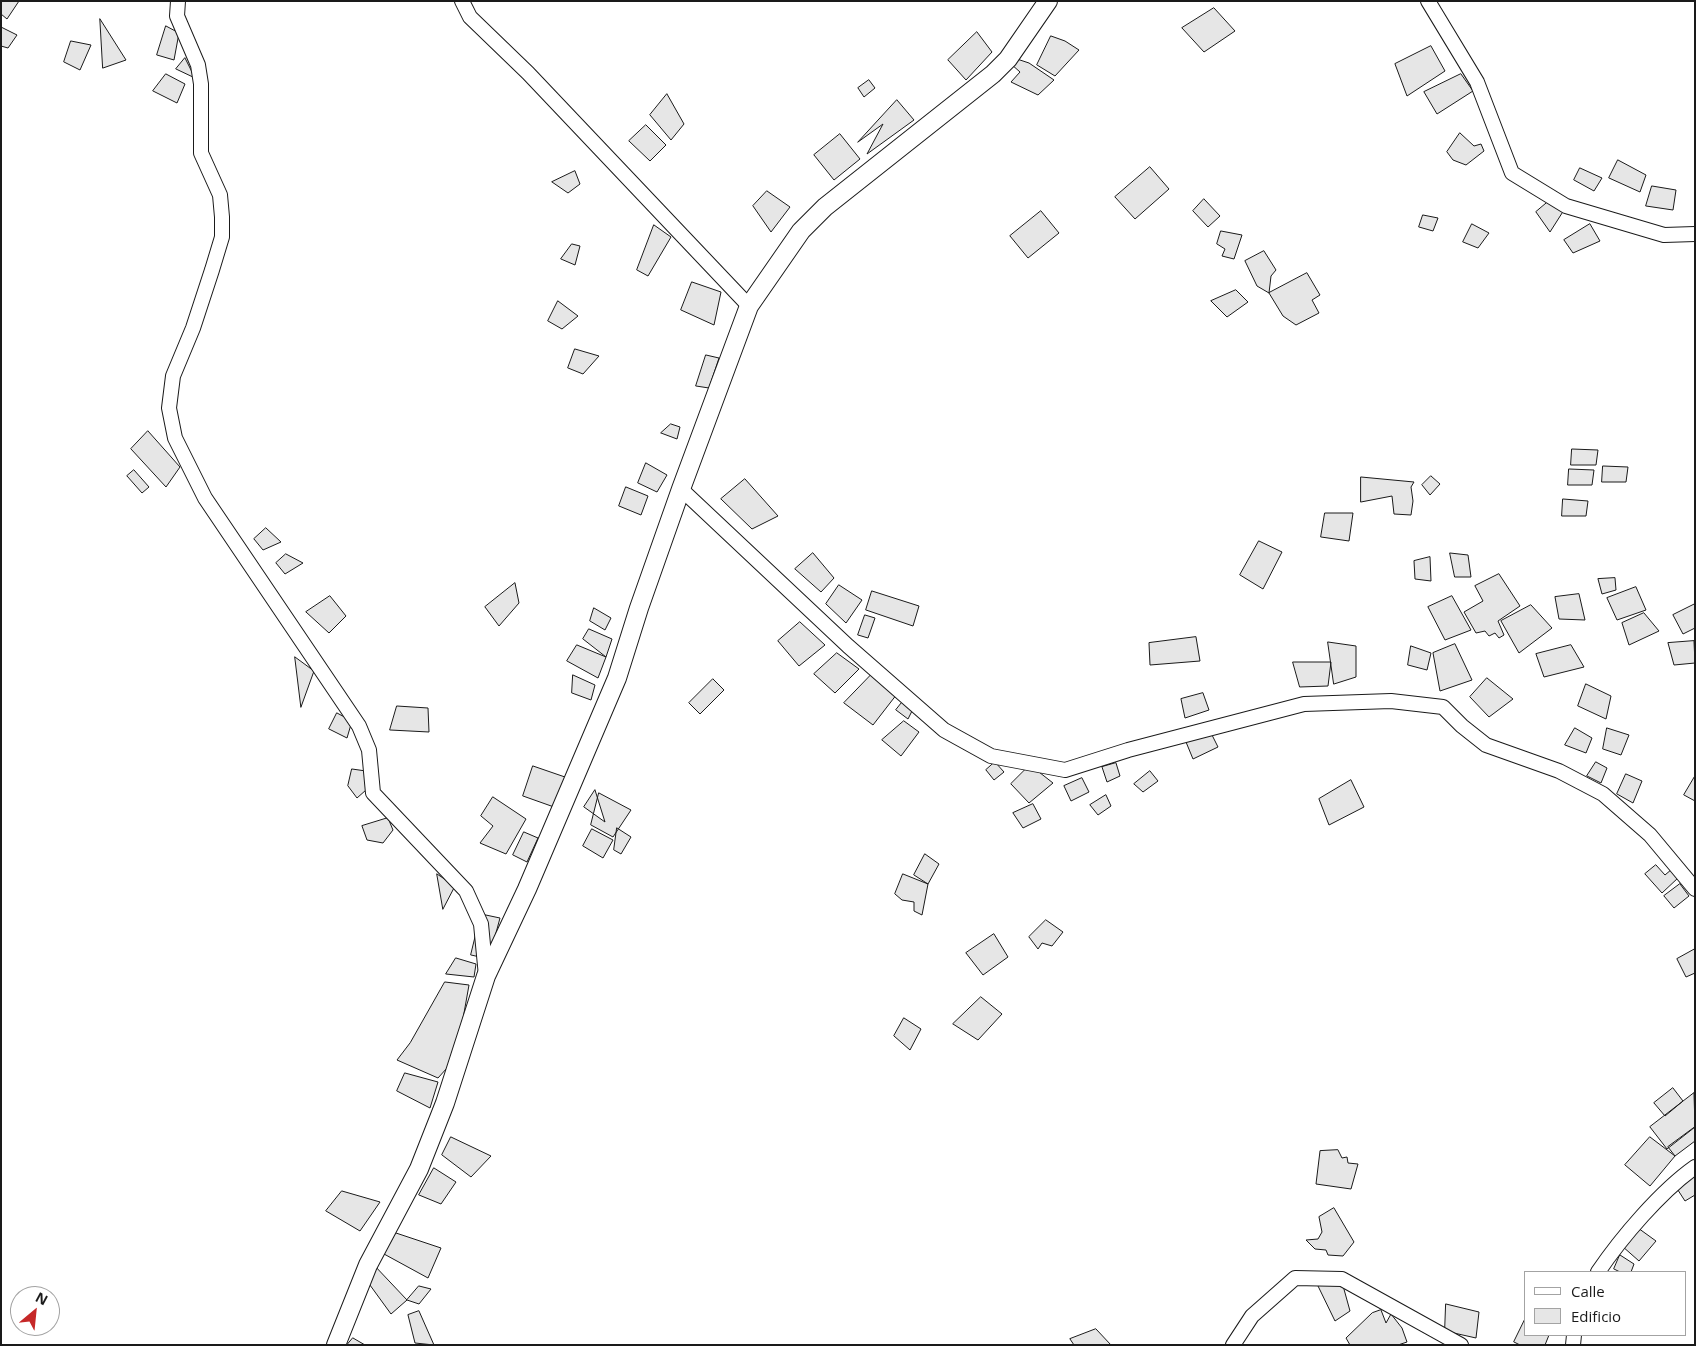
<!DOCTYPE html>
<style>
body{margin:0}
#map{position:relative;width:1696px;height:1346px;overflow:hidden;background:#fff;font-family:"Open Sans",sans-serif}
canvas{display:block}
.frame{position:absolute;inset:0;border:2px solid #1a1a1a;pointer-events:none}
.legend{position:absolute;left:1524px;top:1271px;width:162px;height:65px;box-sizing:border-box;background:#fff;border:1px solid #a3a3a3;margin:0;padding:6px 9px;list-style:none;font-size:15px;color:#1a1a1a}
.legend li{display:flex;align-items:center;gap:10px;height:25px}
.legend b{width:25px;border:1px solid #a3a3a3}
.north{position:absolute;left:10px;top:1286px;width:50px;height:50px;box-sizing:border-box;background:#fff;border:1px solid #a3a3a3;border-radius:50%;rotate:28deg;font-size:14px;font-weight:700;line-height:20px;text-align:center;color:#1a1a1a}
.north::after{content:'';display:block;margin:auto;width:18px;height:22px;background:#c62828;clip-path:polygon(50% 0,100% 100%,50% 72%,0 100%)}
</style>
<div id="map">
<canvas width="1696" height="1346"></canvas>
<div class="frame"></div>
<ul class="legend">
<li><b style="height:6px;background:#fff"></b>Calle</li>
<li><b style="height:14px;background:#e6e6e6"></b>Edificio</li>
</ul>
<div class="north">N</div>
</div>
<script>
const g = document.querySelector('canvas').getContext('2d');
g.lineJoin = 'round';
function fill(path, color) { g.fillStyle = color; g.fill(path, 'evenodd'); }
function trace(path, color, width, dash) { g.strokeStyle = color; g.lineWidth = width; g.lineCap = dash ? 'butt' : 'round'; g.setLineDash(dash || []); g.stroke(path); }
const building = new Path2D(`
 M1,1H19L7,19L1,14Z
 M1214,8L1235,31L1204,52L1182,28Z
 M100,19L126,60L103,68Z
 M166,26L179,33L174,60L157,55Z
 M1,27L17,35L8,48L1,46Z
 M977,32L992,52L966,80L948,60Z
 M1051,36L1065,41L1079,50L1055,76L1037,65Z
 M71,41L91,45L80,70L64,62Z
 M1431,46L1445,71L1407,96L1395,64Z
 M185,58L195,78L176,69Z
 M1014,58L1029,63L1054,80L1038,95L1011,82L1020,72L1011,64Z
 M166,74L185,84L177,103L153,91Z
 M1461,74L1473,91L1437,114L1424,92Z
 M869,80L875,88L864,97L858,88Z
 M667,94L684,124L671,140L650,115Z
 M897,100L914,120L867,154L883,124L858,142Z
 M646,125L666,145L650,161L629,141Z
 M1460,133L1474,146L1481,144L1484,151L1466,165L1453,160L1447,152Z
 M840,134L860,159L834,180L814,155Z
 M1618,160L1646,175L1640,192L1609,178Z
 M1150,167L1169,189L1135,219L1115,197Z
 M1580,168L1602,178L1594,191L1574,180Z
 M575,171L580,184L568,193L552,182Z
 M1652,186L1676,190L1673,210L1646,206Z
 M767,191L790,207L771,232L753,206Z
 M1204,199L1220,216L1208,227L1193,211Z
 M1549,201L1564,210L1550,232L1536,212Z
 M1041,211L1059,233L1028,258L1010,236Z
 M1423,215L1438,218L1433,231L1419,227Z
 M1472,224L1489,233L1478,248L1463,242Z
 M1590,224L1600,241L1573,253L1564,240Z
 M654,225L671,237L648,276L637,270Z
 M1221,231L1242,235L1234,259L1222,256L1225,249L1217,244Z
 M572,244L580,246L575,265L561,259Z
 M1264,251L1276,270L1271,276L1269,293L1257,286L1245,261Z
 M1307,273L1320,295L1312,300L1319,313L1296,325L1283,316L1269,293Z
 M692,282L721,292L714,325L681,310Z
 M1236,290L1248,302L1227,317L1211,301Z
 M558,301L578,316L562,329L548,321Z
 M575,349L599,356L583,374L568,368Z
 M706,355L719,358L709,388L696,386Z
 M671,424L680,427L677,439L661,433Z
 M148,431L180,467L166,487L131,449Z
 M1572,449L1598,450L1596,465H1571Z
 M646,463L667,475L657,492L638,483Z
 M1603,466L1628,467L1626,482H1602Z
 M1569,469L1594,470L1592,485H1568Z
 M134,470L149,487L142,493L127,476Z
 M1431,476L1440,484L1430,495L1422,485Z
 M1361,477L1414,482L1411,487L1413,501L1411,515L1394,514L1392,496L1361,502Z
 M745,479L778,516L752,529L721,499Z
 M626,487L648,496L641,515L619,506Z
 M1563,499L1588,501L1586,516H1562Z
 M1325,513H1353L1349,541L1321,537Z
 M266,528L281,542L263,550L254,539Z
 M1259,541L1282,552L1263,589L1240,575Z
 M813,553L834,578L821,592L795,569Z
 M1450,553L1468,555L1471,577H1455Z
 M286,554L303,563L285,574L276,563Z
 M1430,557L1431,581L1415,579L1414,561Z
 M1499,574L1520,606L1498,621L1504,635L1499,638L1495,633L1489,636L1485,631L1476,633L1464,612L1483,601L1475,586Z
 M1615,578L1616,590L1602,594L1598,579Z
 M515,583L519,603L499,626L485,607Z
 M839,585L862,600L846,623L826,604Z
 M1636,587L1646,610L1617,620L1607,598Z
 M872,591L919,606L913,626L866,610Z
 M1579,594L1585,620L1559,619L1555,597Z
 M330,596L346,616L329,633L306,612Z
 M1452,596L1471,630L1445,640L1428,607Z
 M1695,604V628L1683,634L1673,615Z
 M1531,605L1552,628L1519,653L1501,621Z
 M594,608L611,618L605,630L590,621Z
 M1644,613L1659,631L1629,645L1622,623Z
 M865,615L875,618L868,638L858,635Z
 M800,622L825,645L799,666L778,641Z
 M589,629L612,639L606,657L583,639Z
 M1196,637L1200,661L1150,665L1149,643Z
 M1694,641L1695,663L1674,665L1668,643Z
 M1328,642L1356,646V677L1334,684Z
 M1455,644L1472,680L1440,691L1433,653Z
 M577,645L606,657L598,678L567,661Z
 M1571,645L1584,667L1544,677L1536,654Z
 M1411,646L1431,653L1427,670L1408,665Z
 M837,653L859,669L835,693L814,674Z
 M295,657L314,671L301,707Z
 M1293,662H1331L1328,686L1300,687Z
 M872,674L897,694L873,725L844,703Z
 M573,675L595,685L591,700L572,693Z
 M1487,678L1513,699L1489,717L1470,697Z
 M713,679L724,690L700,714L689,703Z
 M1586,684L1611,696L1606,719L1578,706Z
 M1203,693L1209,710L1185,718L1181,699Z
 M904,700L913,709L908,719L896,710Z
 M397,706L428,708L429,732L390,730Z
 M337,713L352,721L347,738L329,729Z
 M904,721L919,732L901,756L882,740Z
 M1575,728L1592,738L1586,753L1565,745Z
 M1607,728L1629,735L1621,755L1603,749Z
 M1210,731L1218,747L1193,759L1186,742Z
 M995,762L1004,772L994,780L986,770Z
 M1596,762L1607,768L1601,783L1587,776Z
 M1116,763L1120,776L1107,782L1102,767Z
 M1030,765L1053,783L1029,803L1011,784Z
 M533,766L565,777L554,807L523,796Z
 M352,769L366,771V790L357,798L348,786Z
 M1150,771L1158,781L1143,792L1134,784Z
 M1626,774L1642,781L1633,803L1617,794Z
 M1695,776V801L1684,795Z
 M1082,778L1089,792L1071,801L1064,786Z
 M1351,780L1364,807L1329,825L1319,799Z
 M595,790L605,822L584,807Z
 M599,793L631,810L613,837L591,825Z
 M1106,795L1111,806L1098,815L1090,805Z
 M493,797L526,819L506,854L480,843L493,826L481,816Z
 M1033,804L1041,819L1023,828L1013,813Z
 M388,818L393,830L383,843L367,840L362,826Z
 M617,828L631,837L621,854L614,850Z
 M592,829L613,840L603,858L583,846Z
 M524,832L538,838L527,862L513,855Z
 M925,854L939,864L928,884L914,875Z
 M1656,865L1665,875L1672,869L1679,877L1662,893L1645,874Z
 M437,874L455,886L443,909Z
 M903,874L928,884L922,915L914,911V902L902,900L895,894Z
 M1680,884L1689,896L1674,908L1664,896Z
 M481,914L500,918L489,959L471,955Z
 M1046,920L1063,932L1052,946L1042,943L1038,949L1029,937Z
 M994,934L1008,957L983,975L966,953Z
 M1695,949V973L1686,977L1677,959Z
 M456,958L476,964L474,977L446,974Z
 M445,982L469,985L456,1058L438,1078L397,1060L410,1043Z
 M981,997L1002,1014L978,1040L953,1024Z
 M904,1018L921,1029L910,1050L894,1036Z
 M405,1073L438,1082L430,1108L397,1091Z
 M1673,1088L1683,1101L1665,1116L1654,1103Z
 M1694,1093L1695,1127L1667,1149L1650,1127Z
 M1695,1127V1141L1675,1156L1668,1147Z
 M451,1137L491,1156L471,1177L442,1155Z
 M1650,1137L1675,1156L1650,1186L1625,1165Z
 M1338,1150L1342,1158L1347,1157L1348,1163L1358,1164L1351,1189L1316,1184L1320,1151Z
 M434,1168L456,1182L441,1204L419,1195Z
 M1695,1175V1195L1685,1201L1674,1184Z
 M342,1191L380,1202L360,1231L326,1211Z
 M1334,1208L1354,1242L1343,1256L1328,1255L1326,1250L1315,1249L1306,1240L1318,1239L1322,1232L1319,1217Z
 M1638,1228L1656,1241L1639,1261L1622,1246Z
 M396,1233L441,1248L428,1278L384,1254Z
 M1620,1255L1634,1264L1631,1272H1620L1614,1269Z
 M373,1264L407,1300L391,1314L367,1281Z
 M1342,1282L1350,1311L1335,1321L1318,1286Z
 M419,1286L431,1289L419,1304L407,1300Z
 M1446,1304L1479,1312L1476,1338L1445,1331Z
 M1381,1310L1386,1323L1391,1314L1402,1328L1407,1342L1398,1345H1350L1346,1338L1372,1313Z
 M419,1311L434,1345L415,1343L408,1315Z
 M1525,1319V1335H1549L1545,1345H1520L1514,1342Z
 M1096,1329L1111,1345H1074L1070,1339Z
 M353,1338L365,1345H347Z`);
fill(building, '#e6e6e6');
trace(building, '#1a1a1a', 1);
const minor = new Path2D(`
 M178,1L177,16L198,65L201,84V153L220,195L222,217V237L212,270L193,328L173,376L169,408L175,438L205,498L359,726L369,750L373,793L466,891L481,924L486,976
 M462,1L470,17L528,73L749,306
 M1428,1L1477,82L1512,173L1566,206L1664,235L1695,234
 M681,489L848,646L944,730L991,756L1065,770L1128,750L1304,704L1391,701L1443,707L1462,726L1486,745L1559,771L1603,794L1650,835L1695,889
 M1598,1272C1621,1238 1661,1191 1695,1167
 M1233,1345L1252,1316L1295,1278L1342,1279L1461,1345
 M1573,1345L1574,1335`);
const tertiary = new Path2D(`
 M336,1345L368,1265L419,1169L445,1103L486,976L527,889L617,678L639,608L681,489L749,306L801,231L825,207L993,74L1008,59L1048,1`);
trace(minor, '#1a1a1a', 16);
trace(tertiary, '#1a1a1a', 20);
trace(minor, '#fff', 14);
trace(tertiary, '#fff', 18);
</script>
